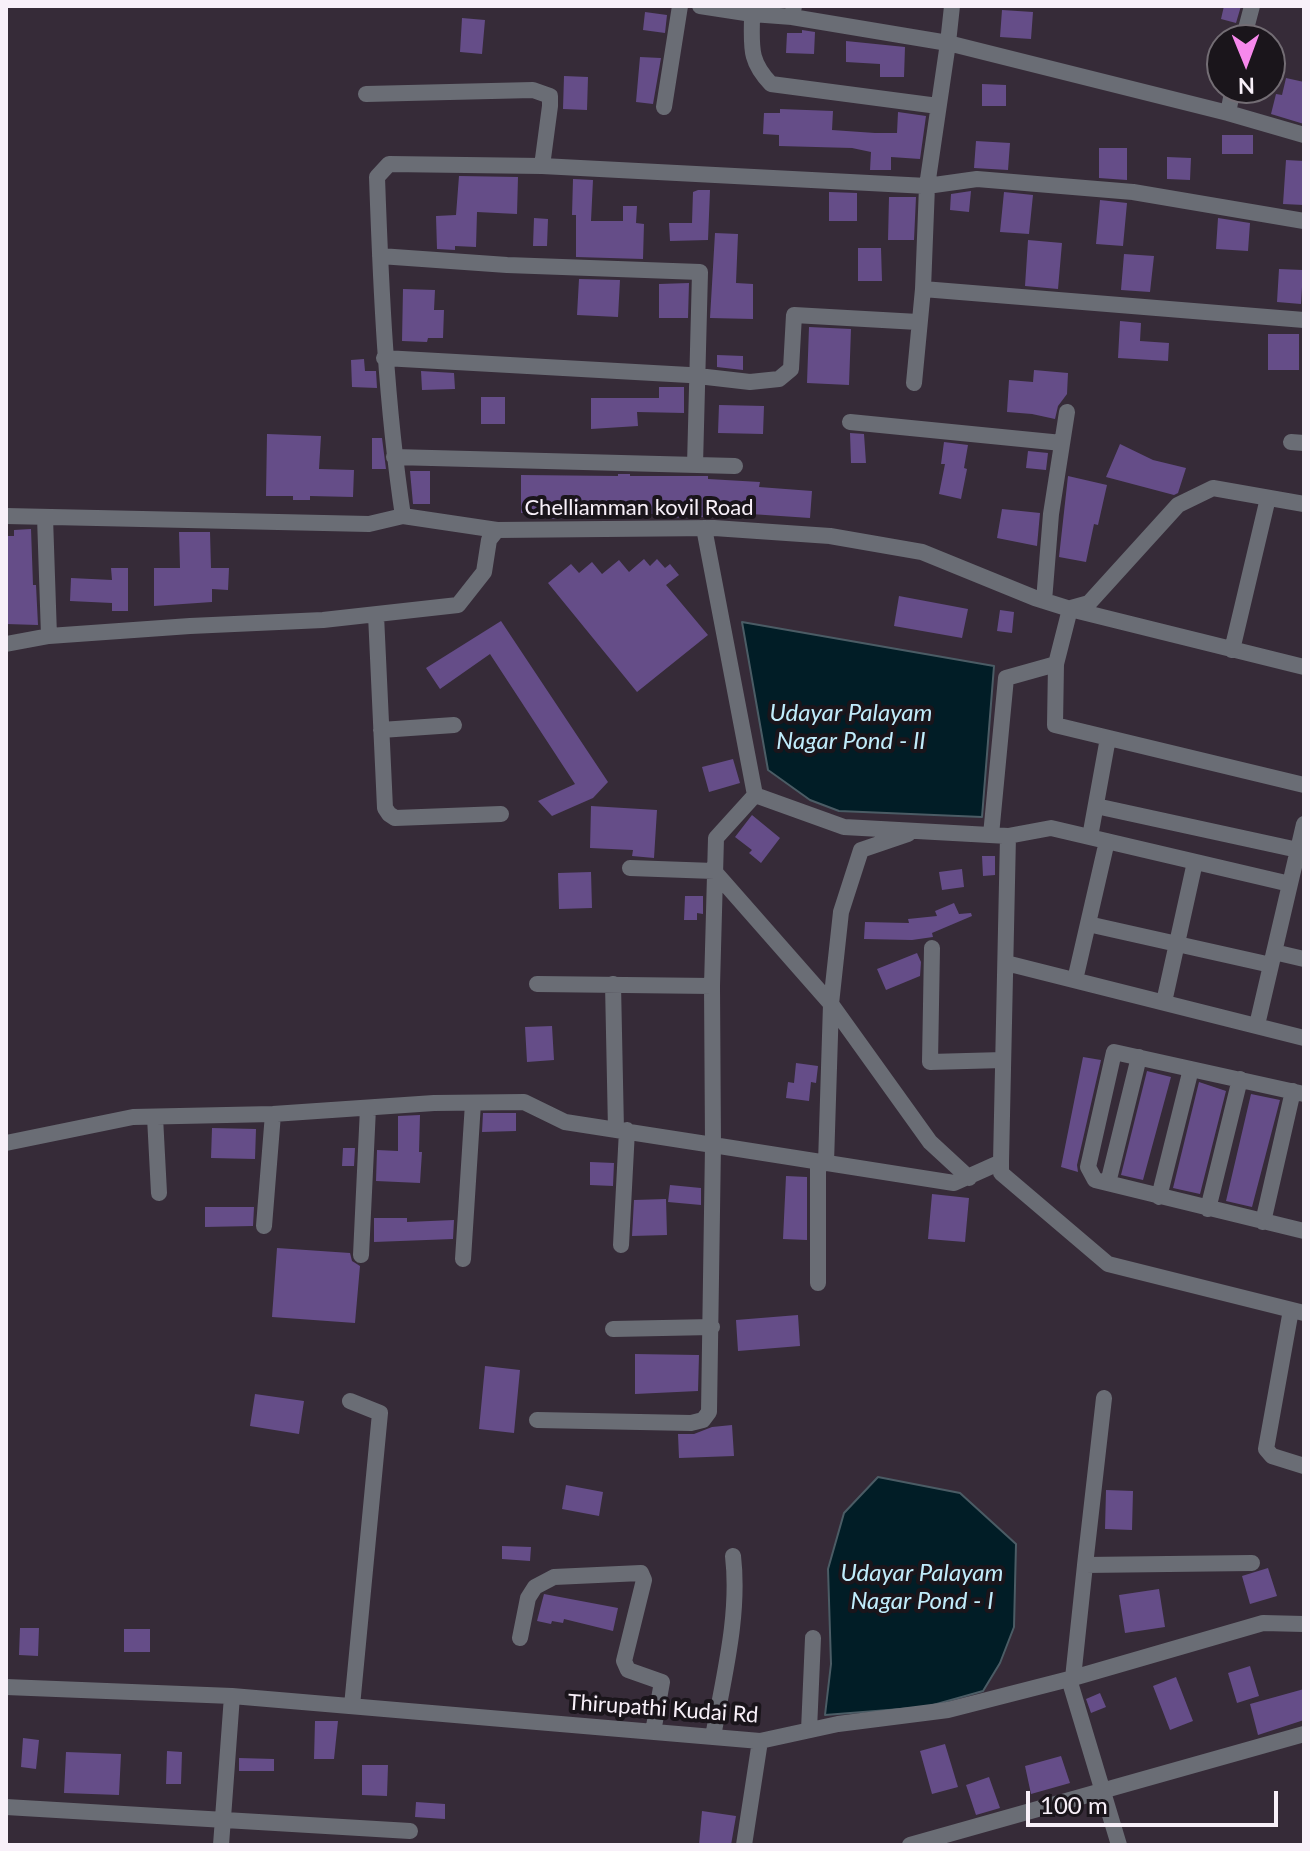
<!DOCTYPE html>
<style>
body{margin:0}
#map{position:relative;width:1310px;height:1851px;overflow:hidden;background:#362b38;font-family:Lato,sans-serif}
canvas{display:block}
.frame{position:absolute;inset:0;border:8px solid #f8f0f9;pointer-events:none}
.north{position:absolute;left:1206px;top:24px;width:80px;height:80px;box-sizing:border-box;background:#1a151b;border:2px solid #736d74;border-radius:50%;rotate:179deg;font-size:22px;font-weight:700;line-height:32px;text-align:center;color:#f8f0f9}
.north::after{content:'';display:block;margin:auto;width:28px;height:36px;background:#f788ec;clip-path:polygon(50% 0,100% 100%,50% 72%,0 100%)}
.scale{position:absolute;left:1026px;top:1791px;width:252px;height:36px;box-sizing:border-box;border:4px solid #f8f0f9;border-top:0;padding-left:10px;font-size:24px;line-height:28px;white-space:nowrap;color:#f8f0f9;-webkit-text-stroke:6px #1a151b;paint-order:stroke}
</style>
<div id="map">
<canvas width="1310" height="1851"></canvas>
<div class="frame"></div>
<div class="north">N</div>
<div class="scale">100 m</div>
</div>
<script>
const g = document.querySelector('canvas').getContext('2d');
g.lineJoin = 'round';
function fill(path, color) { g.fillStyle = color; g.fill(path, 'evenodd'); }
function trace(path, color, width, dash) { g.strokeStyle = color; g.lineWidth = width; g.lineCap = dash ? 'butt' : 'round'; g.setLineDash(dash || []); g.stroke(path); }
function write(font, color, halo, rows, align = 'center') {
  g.font = font + ' Lato,sans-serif'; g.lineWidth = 8; g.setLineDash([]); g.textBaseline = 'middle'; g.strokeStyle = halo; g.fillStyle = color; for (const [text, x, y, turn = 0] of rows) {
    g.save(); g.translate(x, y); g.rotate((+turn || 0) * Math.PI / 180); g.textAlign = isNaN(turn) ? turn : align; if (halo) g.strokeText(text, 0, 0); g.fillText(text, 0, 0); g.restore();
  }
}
const water = new Path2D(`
 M742,622L994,666L982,817L839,811L810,800L768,770Z
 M878,1477L960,1493L1016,1544L1014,1627L1000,1663L983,1691L926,1707L825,1715L831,1664L828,1569L844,1513Z`);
fill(water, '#011d26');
trace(water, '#4b5c65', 2);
fill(new Path2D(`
 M1224,6H1241L1236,23L1221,19Z
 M1002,10L1033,12L1031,39L1000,37Z
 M645,12L667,15L665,33L643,30Z
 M462,18L485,20L482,54L460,52Z
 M802,30L815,32L814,54L786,53L787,33H802Z
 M846,41L905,47L904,77H880V64L846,62Z
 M640,57L661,58L653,104L636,102Z
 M564,76L588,77L587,110L563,109Z
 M1286,78L1304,82V124L1271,114L1276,94L1282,95Z
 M982,84L1006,85V106H982Z
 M780,109L833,111L832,130L875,133H897L898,112L926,116L920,159L891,157V170H870L871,152L852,148L779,146V135L763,134L764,113H780Z
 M1222,135H1253V154H1222Z
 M976,141L1010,143L1008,170L974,168Z
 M1099,148H1127V180L1099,178Z
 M1167,157L1191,158L1190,180L1167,179Z
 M1286,160L1304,161V205L1283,204Z
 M459,176L518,177L517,214L477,212L476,247L455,246V250L437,249L436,216L456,215Z
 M573,179L593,180L591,221H623V206H637L636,223L644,224L643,259L576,257V215H572Z
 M698,190H710L708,240L670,241L669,223H692L693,192Z
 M971,191L969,212L950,210L951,194Z
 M829,192L857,193V221H829Z
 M1004,192L1033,195L1029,234L1000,232Z
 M889,197H916L914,240H888Z
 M1100,200L1127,203L1123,246L1096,244Z
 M534,218L548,219L547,246H533Z
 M1218,218L1250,223L1248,251L1216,249Z
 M715,233L738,234L736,283L753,284V319L710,318Z
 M1028,240L1062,243L1058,289L1025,286Z
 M858,248H881L882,281H858Z
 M1124,254L1154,256L1150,292L1121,290Z
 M1279,269L1303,270L1301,304L1277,302Z
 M579,279L620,280L618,317L577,315Z
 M689,283L688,318H659V284Z
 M403,289L435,290L434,310H444L443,338H428L427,342L402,341Z
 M1120,321L1141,323L1140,341L1169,343L1168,361L1118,358Z
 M809,327L851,329L849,385L807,383Z
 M1268,334H1299V370H1268Z
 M717,355L743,356V370L717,367Z
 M364,359L365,371H376L377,388L352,387L351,360Z
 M1034,370L1068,373L1067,394L1058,406L1055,419L1032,414L1007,412L1009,380L1033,382Z
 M421,371L454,373L455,389L422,390Z
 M659,387H684V413L637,412L638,426L591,429V398H659Z
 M481,397H505V424H481Z
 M719,405L764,406L763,434L718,433Z
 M850,433L864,434L866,463H851Z
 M267,434L321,436L319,469L354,470L353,497L310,496V500H293V496H266Z
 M372,438H382L386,469H372Z
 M944,442L968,445L964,468L967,469L961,499L939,494L945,464H941Z
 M1120,444L1153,460L1186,468L1178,493L1174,495L1106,477Z
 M1028,451L1048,453L1046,470L1026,468Z
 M410,471H430V504H413Z
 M618,474H630V476H708V479L760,482L759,487L812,491L810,518L706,511V517L658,518V514H642V501L605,502V514L565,513V518L547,519V512L521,513V475L618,476Z
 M1068,476L1107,485L1098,525L1094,524L1086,562L1059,557Z
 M1002,509L1040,513L1037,546L997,538Z
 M31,529L33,585H36L38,625L6,624V536H14V530Z
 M179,532H210L211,568H229L228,590L212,589V602L154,606V568H180Z
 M644,559L650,566L657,559L665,568L670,564L679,575L666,585L708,635L637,692L548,583L571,564L579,573L592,562L602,574L619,560L629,572Z
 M111,568H128V611H112V603L70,601L71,578L112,580Z
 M899,596L968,609L962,638L894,626Z
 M1000,610L1014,612L1012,633L997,631Z
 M501,621L608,782L593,798L552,816L538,801L575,784L490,654L440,689L426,668Z
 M733,759L740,783L709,792L702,767Z
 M591,806L657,810L654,858L632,856L633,850L590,848Z
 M752,815L780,838L761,863L749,853L752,850L735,837Z
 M982,856H995V875L983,876Z
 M962,869L964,887L942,890L939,872Z
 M591,872L592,908L559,909L558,873Z
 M685,896H703V914L697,913V920H684Z
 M954,903L959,914L971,913L972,916L932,933L933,937L912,940L864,939L865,922L909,923L908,919L937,916L935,911Z
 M917,953L921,962L920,976L886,990L877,969Z
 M552,1026L554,1060L527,1062L525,1027Z
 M1083,1057L1101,1060L1077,1165L1078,1172L1061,1167Z
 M796,1063L818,1066L816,1083L811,1082L809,1101L786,1098L788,1082L794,1083Z
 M1147,1071L1171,1077L1143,1180L1121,1175Z
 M1199,1082L1226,1091L1200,1194L1173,1188Z
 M1251,1094L1280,1100L1252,1207L1226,1201Z
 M483,1113H516V1131L482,1132Z
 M420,1115L419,1152H422L420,1183L376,1181L377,1150L398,1151V1116Z
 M212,1128L256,1129L255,1159L211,1158Z
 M343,1148H355L354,1166H342Z
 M590,1162L614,1163L613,1186L590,1185Z
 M786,1176L807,1177V1240L783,1239Z
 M670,1185L701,1188V1205L668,1202Z
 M932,1194L969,1198L965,1242L928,1239Z
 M666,1199L667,1235L632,1236L634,1200Z
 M205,1207H254L253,1226L205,1227Z
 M374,1218H407V1222L454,1220L453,1239L374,1242Z
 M277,1248L350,1253L352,1261L360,1266L355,1323L272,1317Z
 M798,1315L800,1346L738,1351L736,1320Z
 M635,1354L699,1355L698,1391L635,1394Z
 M485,1366L520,1370L514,1433L479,1429Z
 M255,1394L304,1401L299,1434L250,1426Z
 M732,1425L734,1456L679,1458L678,1434H694L712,1427Z
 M566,1485L603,1492L599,1516L562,1509Z
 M1106,1490L1133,1491L1132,1530L1105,1529Z
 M502,1546L531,1547L530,1561L502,1559Z
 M1268,1568L1277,1596L1250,1604L1242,1576Z
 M1159,1589L1165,1627L1125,1633L1119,1595Z
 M544,1594L618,1608L613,1631L564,1619L563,1623L552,1621L551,1624L537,1621Z
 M20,1628H39L38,1656L19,1655Z
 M124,1629H150V1652H124Z
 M1250,1666L1259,1696L1237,1703L1228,1673Z
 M1176,1677L1193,1721L1170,1730L1153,1686Z
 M1304,1689V1720L1258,1735L1250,1704Z
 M1100,1693L1106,1707L1091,1713L1086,1699Z
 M315,1721H338L334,1759H314Z
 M23,1738L39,1740L36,1769L21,1767Z
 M945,1744L958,1787L932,1794L920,1751Z
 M167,1751L182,1752L181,1784H166Z
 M66,1752L121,1754L119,1795L64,1793Z
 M1061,1756L1070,1783L1031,1794L1025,1766Z
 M239,1758L274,1759V1771H239Z
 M362,1765H388L387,1796L362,1795Z
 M989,1777L1000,1808L976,1815L966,1785Z
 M416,1802L445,1804V1819L415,1817Z
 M702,1811L736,1816L731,1845H699Z`), '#654d88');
trace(new Path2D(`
 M700,6L752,14
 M794,6L792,17L948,43L927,186L923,289L1304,320
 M952,6L948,43L1228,113L1304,135
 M792,17L752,14C752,46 748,60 771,84L938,106
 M1243,40L1252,6
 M366,94L533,90L550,96V106L542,166
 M664,107L680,6
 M1228,113L1233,88
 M380,256L507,265L700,272L695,465
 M384,358L689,375L750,382L779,379L791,369L794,315L918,322
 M914,383L923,289
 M850,422L1062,443
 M1291,442L1304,443
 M394,457L735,466
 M6,516L369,524L403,516
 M45,517L49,636
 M704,528L755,795
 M497,530L403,516C386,403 381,291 377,177L389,164L542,166L927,186L977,179L1133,192L1304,221
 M1044,601L1051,514L1067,412
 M1071,608L1089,603L1178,505L1213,488L1304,504
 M376,615L385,808L389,814L395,818L501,814
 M6,644L49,636L190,626L323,620L458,605L484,572L489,540L497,530L714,528L830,536L922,552L1035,598L1070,609L1304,667
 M1232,650L1268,498
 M1056,664L1055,725L1304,785
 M381,730L454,725
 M1096,806L1298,850
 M991,835L1006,678L1056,664L1070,609
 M1008,836L1051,828L1290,884
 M1090,837L1108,738
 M630,868L714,871L831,1004L930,1142L969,1178
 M1088,924L1271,965
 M932,948L930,1062L1003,1060
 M1274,952L1304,959
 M1006,963L1304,1038
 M1075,980L1107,841
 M537,984L712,986
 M613,984L616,1130
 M1164,1002L1195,862
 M1257,1025L1304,824
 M1304,1094L1114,1052L1088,1167L1095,1180L1304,1231
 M155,1117L159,1193
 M6,1143L133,1117L273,1114L434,1103L524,1102L565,1122L713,1145L709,1412L703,1420L691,1423L537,1420
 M1001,1162L954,1183L713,1145L712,986L716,838L755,795L844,827L1008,836C1006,945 1003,1053 1001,1162V1173L1108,1264L1304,1313
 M826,1163L831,1004L841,912L861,850L908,834
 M1108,1183L1139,1057
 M1159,1197L1191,1069
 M1208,1209L1240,1079
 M1263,1222L1293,1091
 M264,1226L273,1114
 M621,1245L627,1130
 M361,1255L368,1108
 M463,1259L473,1103
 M818,1283V1162
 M1291,1310L1266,1449L1272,1456L1304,1466
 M613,1329L712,1327
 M350,1401L380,1413L352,1706
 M1085,1565L1104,1398
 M520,1638L528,1598L535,1587L554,1577L641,1573L644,1580L624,1661L628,1670L662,1682L653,1732
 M1073,1678L1085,1565L1252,1563
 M1069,1679L1119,1845
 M6,1687L232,1696L760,1741L838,1724L948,1710L1073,1678L1263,1623L1304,1624
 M809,1730L813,1638
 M713,1737C723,1679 740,1616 733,1556
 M6,1807L410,1831
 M221,1845L232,1696
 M744,1845L760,1741
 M910,1845L1304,1734`), '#6a6d75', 16);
write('22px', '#f8f0f9', '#1a151b', [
 ["Chelliamman kovil Road",639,508],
 ["Thirupathi Kudai Rd",663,1709,4]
]);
write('italic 24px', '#c0ecfb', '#1a151b', [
 ["Udayar Palayam",851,713],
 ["Nagar Pond - II",851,741],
 ["Udayar Palayam",922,1573],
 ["Nagar Pond - I",922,1601]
]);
</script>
